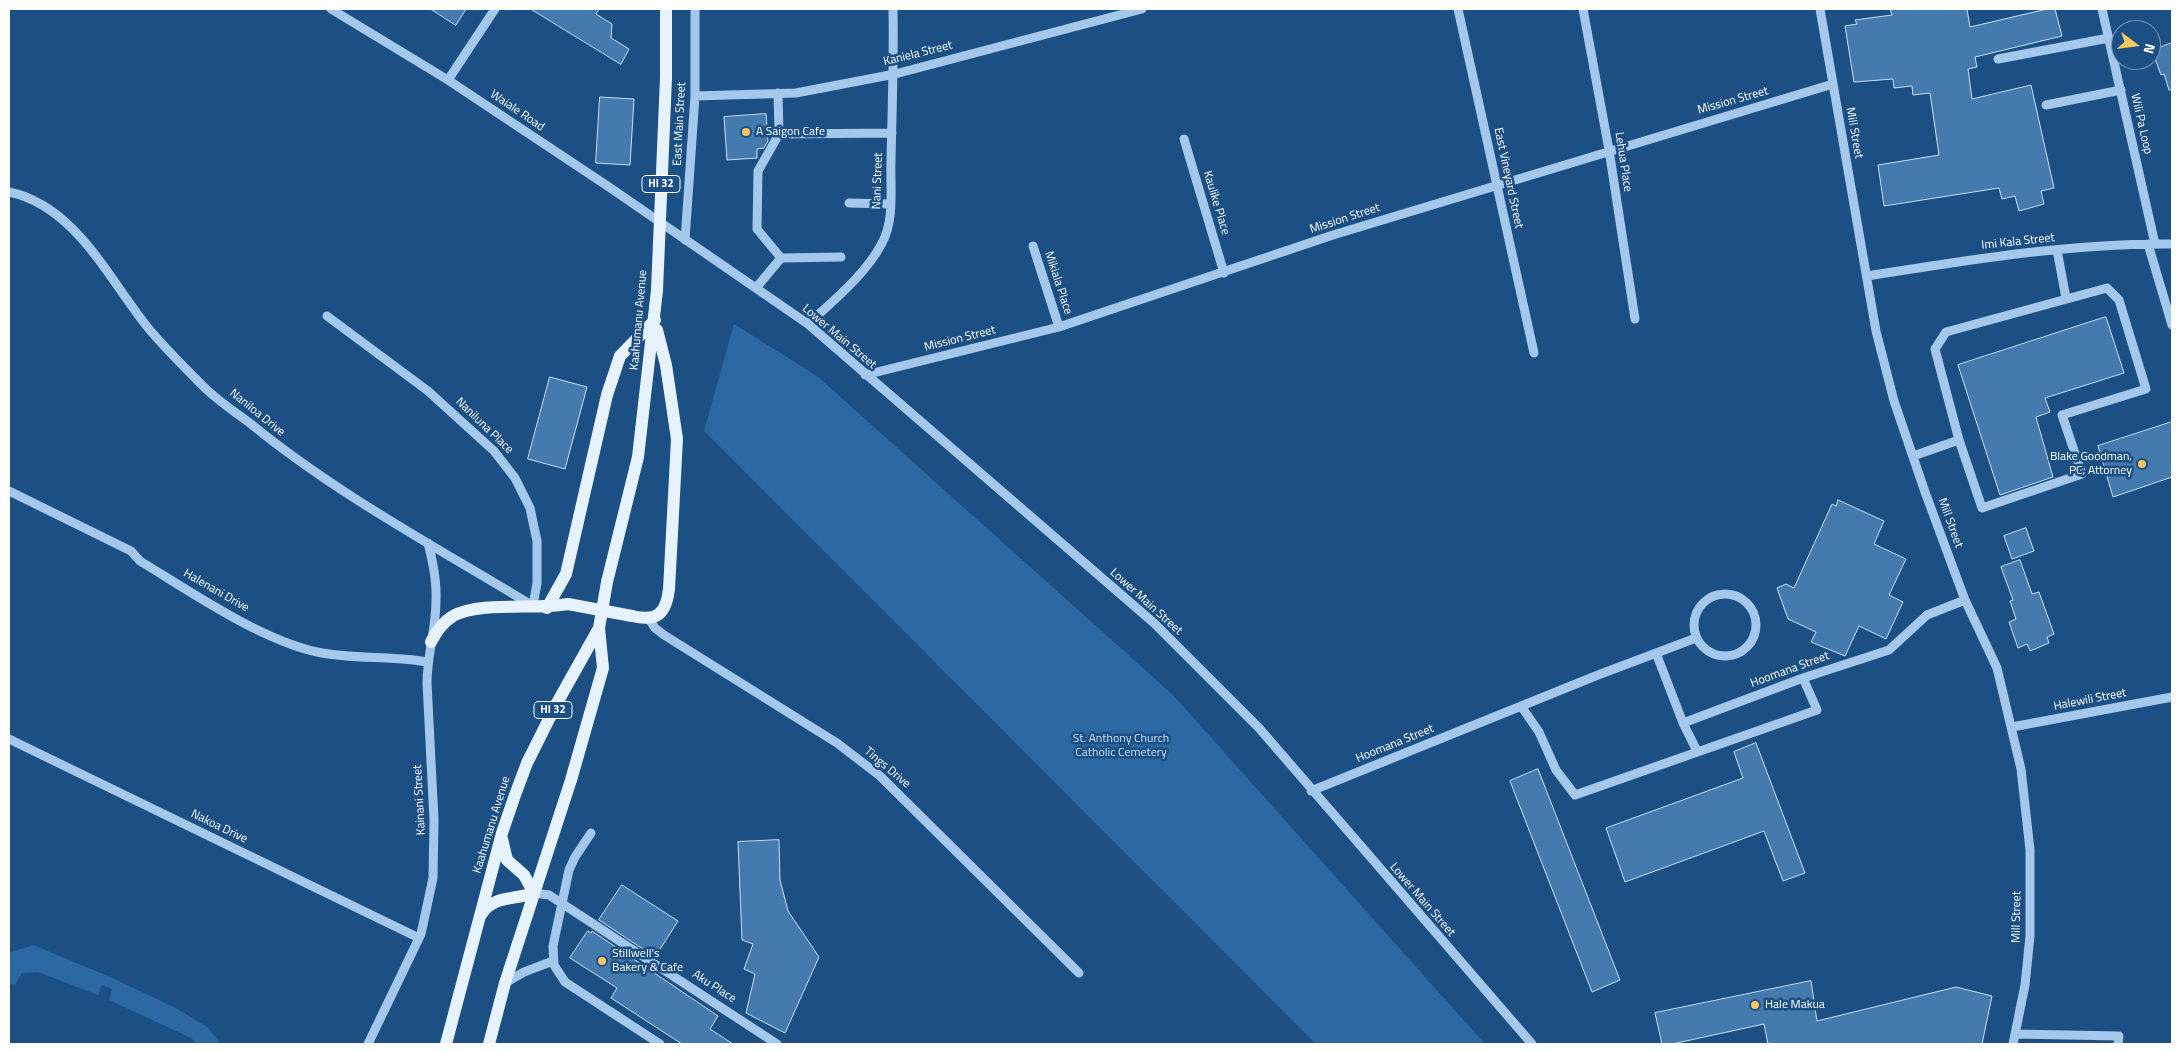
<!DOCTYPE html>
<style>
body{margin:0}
#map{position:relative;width:2181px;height:1053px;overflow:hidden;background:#1c5085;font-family:"Titillium Web",sans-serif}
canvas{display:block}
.frame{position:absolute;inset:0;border:10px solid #fff;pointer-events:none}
.north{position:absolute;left:2111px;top:20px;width:50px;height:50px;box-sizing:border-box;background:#1c5085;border:1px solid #7796b6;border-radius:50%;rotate:105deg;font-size:14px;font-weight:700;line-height:20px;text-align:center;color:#fff}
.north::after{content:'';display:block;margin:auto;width:18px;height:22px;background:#fcc660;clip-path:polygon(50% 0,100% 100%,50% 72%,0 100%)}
</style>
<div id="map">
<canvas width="2181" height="1053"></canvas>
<div class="frame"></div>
<div class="north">N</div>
</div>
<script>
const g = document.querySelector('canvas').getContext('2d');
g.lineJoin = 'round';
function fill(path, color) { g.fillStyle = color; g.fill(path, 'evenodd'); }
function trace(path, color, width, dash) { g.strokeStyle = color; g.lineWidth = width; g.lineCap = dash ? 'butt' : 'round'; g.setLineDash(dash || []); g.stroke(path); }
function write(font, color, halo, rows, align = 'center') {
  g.font = font + ' "Titillium Web",sans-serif'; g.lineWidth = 5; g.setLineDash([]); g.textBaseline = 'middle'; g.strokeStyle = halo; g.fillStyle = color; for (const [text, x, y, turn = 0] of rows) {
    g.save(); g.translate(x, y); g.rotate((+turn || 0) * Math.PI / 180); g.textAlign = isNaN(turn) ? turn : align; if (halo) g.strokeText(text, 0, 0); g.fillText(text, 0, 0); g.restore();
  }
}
fill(new Path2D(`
 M734,324L817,376L1173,695L1485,1044H1316L704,431Z
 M33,945L108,976L176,1008L207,1027L221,1044H197L191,1038L109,1000L112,989L102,985L98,995L38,972L22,973L15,985L9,983V953Z`), '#2c68a2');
const building = new Path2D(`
 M431,9H466L456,25Z
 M531,9H599L596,14L612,24L611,38L629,49L621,64Z
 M1890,9H1967L1970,27L2047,9H2055L2062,36L1975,57L1977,67L1968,69L1972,99L2031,85L2054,188L2041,191L2044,204L2019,211L2015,196L2002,199L1999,188L1884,206L1878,165L1939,155L1930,93L1913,95L1912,86L1894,88L1893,79L1854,82L1845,26L1857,24L1855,20L1892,15Z
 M2172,43V90H2169L2164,74L2161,75L2154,56L2158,55L2156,49Z
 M600,97L634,99L630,165L596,163Z
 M766,114L768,141L764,148L757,149V158L727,160L724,117Z
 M2106,317L2124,373L2045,398L2050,412L2036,417L2053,477L2000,495L1958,365Z
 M550,377L587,387L565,469L528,459Z
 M2172,422V477L2113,497L2098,446Z
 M1838,500L1884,521L1874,544L1906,559L1889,595L1903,602L1886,639L1859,626L1845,656L1811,642L1816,632L1788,619L1777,588L1786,584L1794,588L1832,504L1836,506Z
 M2026,528L2034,551L2012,559L2004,536Z
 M2020,560L2032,594L2039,592L2054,634L2047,637L2049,643L2030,651L2027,644L2018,648L2009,622L2016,619L2010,601L2013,600L2001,567Z
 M1756,743L1805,873L1783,881L1764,831L1625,882L1606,828L1743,778L1734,752Z
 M1538,769L1620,980L1592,992L1510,781Z
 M779,840L780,880L788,911L819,957L785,1033L746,1013L755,974L744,969L753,944L742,940L738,842Z
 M622,885L678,921L655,957L599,920Z
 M588,931L591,933L592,931L718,1016L710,1029L733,1044H682L611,998L617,988L570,958Z
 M1811,981L1817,1021L1956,987L1992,996L1982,1044H1768L1764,1024L1672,1044H1662L1655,1013Z`);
fill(building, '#447aae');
trace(building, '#c8e1f8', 1);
trace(new Path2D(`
 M331,9L448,80L609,187L808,324L1154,623L1259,728L1532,1044
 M1458,9L1534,353
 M1583,9L1609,150L1635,319
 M1820,9L1876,331L1894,401L1925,492L1965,600L1997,668L2021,769L2030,850V936L2025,985L2013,1044
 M2102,9L2155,244
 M1998,59L2109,38
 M448,80L495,9
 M778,93L779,134L758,171L757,229L781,258
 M695,96L796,93L895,74L1142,9
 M2046,105L2121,90
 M779,134L892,133
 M1184,139L1224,273
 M9,192C76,206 109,280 149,329C165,348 183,366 201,384C215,399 234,411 251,424C338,495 438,548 533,606L537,583V541L530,508L515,478L494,451L428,391L327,316
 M849,203L890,204
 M685,240L695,96V9
 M2148,244L2172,325
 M1033,246L1059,327
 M2057,250L2066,298
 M1867,276C1968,260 2069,243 2172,244
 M756,288L781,258L841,257
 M808,324C832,302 867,273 882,243C895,220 890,186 891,161C892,110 894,60 893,9
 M865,375L1059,327L1333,235L1833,84
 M1913,456L1959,440L1982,508L2082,474L2062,415L2146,389L2119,300L2107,288L1946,332L1935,349L1959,440
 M9,491L131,551L140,561C191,592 259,639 317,652C354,660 391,655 427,662
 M1694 625a31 31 0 1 1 62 0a31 31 0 1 1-62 0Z
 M649,619L655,628L664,635L837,743L880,776L1079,973
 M1656,653L1683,723L1697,751
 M1521,706L1539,732L1556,770L1575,795L1817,710L1803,678
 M1683,723L1803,678L1889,650L1927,615L1965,600
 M2012,727L2172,697
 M9,739L419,938
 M1311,791L1598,675L1696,638
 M591,833L575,857L569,870L553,946L554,965L565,982L660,1044
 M534,893L549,895L777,1044
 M505,983L524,972L553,961
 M2015,1034L2119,1036L2118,1044
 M368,1044L421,934L433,878L434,820L427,683C427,655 436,629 436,601C437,581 433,562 428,543`), '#a3c8eb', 9);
trace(new Path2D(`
 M666,9V78
 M547,608L566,574L607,395L620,356L655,320
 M632,616C657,622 666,614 669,589L677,439L666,365L657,330
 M431,642C436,632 443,622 453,616C482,601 535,610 568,604
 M502,839L507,860L524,875L534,893
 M481,915C493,895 515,900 534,893
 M446,1044L502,833L515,795L527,763L557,703L599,628
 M489,1044L505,983L571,780L603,668L599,628L607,582L638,457L657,290`), '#e7f2ff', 12);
trace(new Path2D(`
 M657,290L666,78
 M568,604L632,616`), '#e7f2ff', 12);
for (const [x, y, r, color] of [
 [746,132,5,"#fcc660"],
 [2142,464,5,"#fcc660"],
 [602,961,5,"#fcc660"],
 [1755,1005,5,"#fcc660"]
]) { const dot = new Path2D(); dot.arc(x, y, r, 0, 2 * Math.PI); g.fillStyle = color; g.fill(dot); trace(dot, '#1c5085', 2); }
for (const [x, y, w] of [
 [661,184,38],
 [553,710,38]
]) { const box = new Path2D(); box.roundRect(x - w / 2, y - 8.5, w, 17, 4); g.fillStyle = '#1c5085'; g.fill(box); trace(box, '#fff', 1); }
write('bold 11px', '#fff', null, [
 ["HI 32",661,184],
 ["HI 32",553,710]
]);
write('12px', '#fff', '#1c5085', [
 ["Kaniela Street",918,54,-14],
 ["Mission Street",1733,101,-16],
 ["Waiale Road",517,111,34],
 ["East Main Street",680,124,-87],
 ["Wili Pa Loop",2141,124,77],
 ["Mill Street",1854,133,80],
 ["Lehua Place",1623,162,81],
 ["East Vineyard Street",1508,178,78],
 ["Nani Street",878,181,-88],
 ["Kaulike Place",1216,203,73],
 ["Mission Street",1345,219,-18],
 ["Imi Kala Street",2018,242,-6],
 ["Mikiala Place",1058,283,72],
 ["Kaahumanu Avenue",639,320,-85],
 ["Lower Main Street",839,337,40],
 ["Mission Street",960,339,-14],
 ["Naniloa Drive",257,413,39],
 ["Naniluna Place",484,426,44],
 ["Mill Street",1950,523,70],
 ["Halenani Drive",216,591,30],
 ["Lower Main Street",1146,602,42],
 ["Hoomana Street",1790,670,-20],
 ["Halewili Street",2090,700,-11],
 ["Hoomana Street",1395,744,-22],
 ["Tings Drive",887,768,40],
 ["Kainani Street",420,800,-93],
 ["Kaahumanu Avenue",492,825,-73],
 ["Nakoa Drive",219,827,26],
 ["Lower Main Street",1422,900,49],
 ["Mill Street",2017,917,-89],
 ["Aku Place",714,987,33]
]);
write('12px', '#fff', '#1c5085', [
 ["A Saigon Cafe",756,132],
 ["Blake Goodman,",2132,457,"right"],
 ["PC, Attorney",2132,471,"right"],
 ["Stillwell's",612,954],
 ["Bakery & Cafe",612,968],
 ["Hale Makua",1765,1005]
], 'left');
write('12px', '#c8e1f8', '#1c5085', [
 ["St. Anthony Church",1121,739],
 ["Catholic Cemetery",1121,753]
]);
</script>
